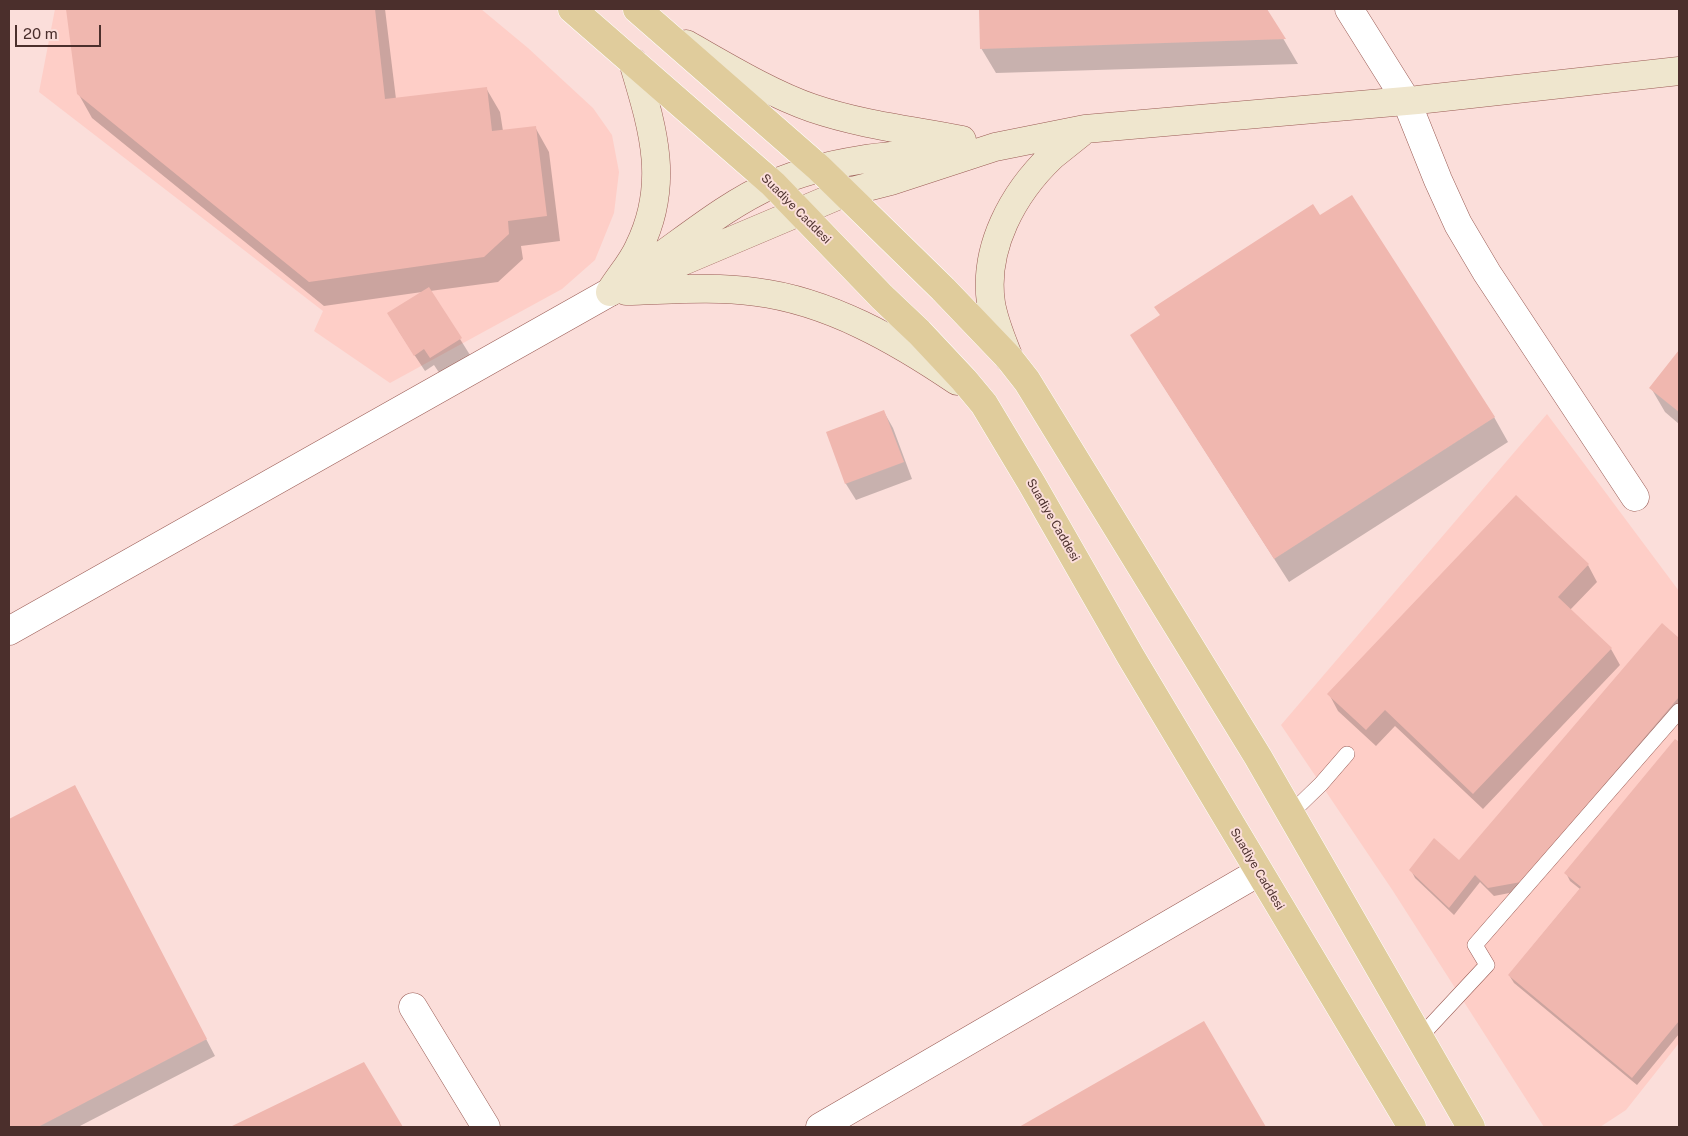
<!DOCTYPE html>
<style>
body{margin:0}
#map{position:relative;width:1688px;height:1136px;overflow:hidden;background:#fbdeda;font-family:"Public Sans",sans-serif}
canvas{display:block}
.frame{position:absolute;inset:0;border:10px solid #4b2f2c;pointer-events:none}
.scale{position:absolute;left:15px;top:25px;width:86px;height:22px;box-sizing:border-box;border:2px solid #4b2f2c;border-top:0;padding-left:6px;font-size:15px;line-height:18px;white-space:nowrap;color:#4b2f2c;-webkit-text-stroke:4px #fbdeda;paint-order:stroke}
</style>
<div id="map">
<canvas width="1688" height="1136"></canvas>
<div class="frame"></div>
<div class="scale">20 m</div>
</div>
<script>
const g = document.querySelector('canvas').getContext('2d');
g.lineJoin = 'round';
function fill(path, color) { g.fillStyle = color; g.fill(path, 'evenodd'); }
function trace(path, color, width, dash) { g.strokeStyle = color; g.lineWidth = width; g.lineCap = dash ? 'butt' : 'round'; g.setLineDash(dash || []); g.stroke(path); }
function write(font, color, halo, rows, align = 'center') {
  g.font = font + ' "Public Sans",sans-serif'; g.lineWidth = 4; g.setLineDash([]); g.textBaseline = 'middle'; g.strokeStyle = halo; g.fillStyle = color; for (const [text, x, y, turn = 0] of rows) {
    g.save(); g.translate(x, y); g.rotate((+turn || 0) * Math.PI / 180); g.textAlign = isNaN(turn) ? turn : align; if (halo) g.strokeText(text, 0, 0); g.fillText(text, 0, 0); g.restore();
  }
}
fill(new Path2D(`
 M55,9H481L528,48L593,108L612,135L619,172L614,213L595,260L562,289L390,383L314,331L323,311L39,92Z
 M1547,414L1679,591V1043L1626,1110L1600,1127H1544L1393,891L1281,725Z`), '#fecec7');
fill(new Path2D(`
 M68,9H385L396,99L486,88L500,112L503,131L535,127L549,152L560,241L521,246L523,259L498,282L430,291L470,355L440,374L434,365L425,371L398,330L422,292L324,306L92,118L78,93Z
 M980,9H1266L1298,64L996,73L981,48Z
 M1320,217L1494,417L1508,442L1289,582L1146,359L1132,335Z
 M1679,352V424L1665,412L1651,388Z
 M884,412L893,428L912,479L856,500L846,484L827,433Z
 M1588,565L1597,582L1570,610L1611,649L1620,665L1483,809L1395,726L1376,746L1338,711L1329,694Z
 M1663,625L1679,640V710L1525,890L1494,896L1480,882L1454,915L1415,878L1411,870L1459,862Z
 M1676,740L1679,743V1034L1637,1085L1514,983L1509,975L1580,889L1570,881L1566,873Z
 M74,787L215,1056L78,1127H9V821Z
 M1203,1023L1265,1127H1021Z
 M364,1064L401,1127H233Z`), '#0003');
fill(new Path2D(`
 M66,9H375L385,99L487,87L492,131L536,126L547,216L508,221L509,234L484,257L309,282L77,94Z
 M979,9H1267L1286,39L980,49Z
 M1352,195L1495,417L1274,559L1130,335L1160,315L1154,307L1313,204L1320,215Z
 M429,287L462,338L430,358L424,349L414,356L387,313Z
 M1679,350V412L1649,388Z
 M884,410L904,462L845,484L826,432Z
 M1516,495L1589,564L1558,597L1612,648L1473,794L1385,710L1366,730L1327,694Z
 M1662,623L1679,638V697L1521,882L1488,888L1475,875L1449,908L1409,870L1434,838L1459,860Z
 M1675,739L1679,742V1021L1632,1078L1508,975L1581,887L1564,873Z
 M75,785L207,1039L38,1127H9V819Z
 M1204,1021L1266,1127H1019Z
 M364,1062L403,1127H230Z`), '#f0b7af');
const lane = new Path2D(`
 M1290,814L1321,784L1347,754
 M1419,1038L1487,965L1475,945L1679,711`);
const street = new Path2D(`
 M1349,9L1406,100L1438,180L1458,224L1487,273L1635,497
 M9,631L610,292
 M413,1007L486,1127
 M820,1127L1259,872`);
const secondary = new Path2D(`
 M686,44C725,66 771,94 812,108C862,125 911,130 962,140
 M654,261C692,234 730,203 773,184C828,160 890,155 949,151
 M626,291C670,290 713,286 756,292C829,301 898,341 957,381
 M610,292L844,193L891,181L995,147L1085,129L1417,100L1679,71
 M610,292C619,277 632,263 639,247C671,182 652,126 633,62
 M1009,358C1002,340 994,322 991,303C983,248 1013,193 1052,156C1062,148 1072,140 1082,132`);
const primary = new Path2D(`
 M572,9L773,184L882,297L919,332L964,380L984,404L1032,484L1131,657L1412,1127
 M637,9L819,168L943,289L1009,358L1027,381L1258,757L1471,1127`);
trace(lane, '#9a5c55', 16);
trace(street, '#9a5c55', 29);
trace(secondary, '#9a5c55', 29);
trace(primary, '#fff', 29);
trace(lane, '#fff', 15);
trace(street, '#fff', 28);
trace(secondary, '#efe6ce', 28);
trace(primary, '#e0cc9c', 28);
write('12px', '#4b2f2c', '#fbdeda', [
 ["Suadiye Caddesi",796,209,45],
 ["Suadiye Caddesi",1053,520,60],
 ["Suadiye Caddesi",1257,869,59]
]);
</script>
